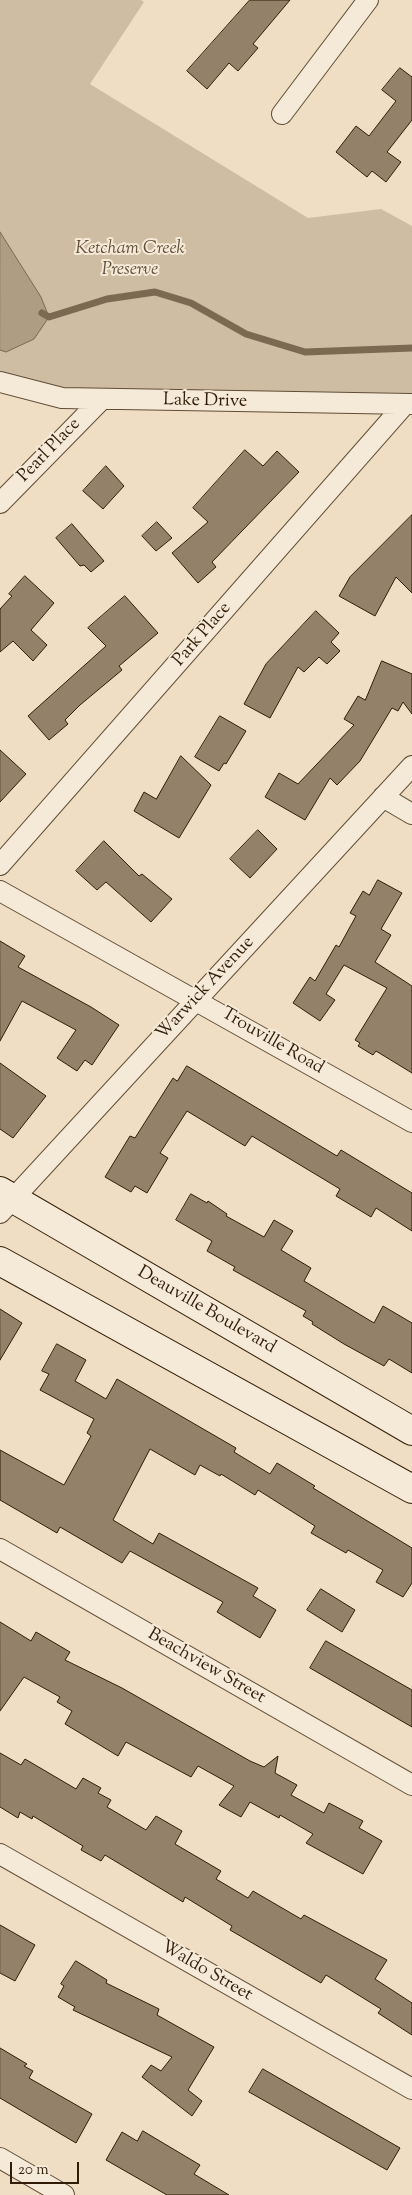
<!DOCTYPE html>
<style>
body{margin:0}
#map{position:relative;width:412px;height:2195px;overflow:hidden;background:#efdec3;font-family:"Sorts Mill Goudy",serif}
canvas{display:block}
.scale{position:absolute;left:10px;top:2162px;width:69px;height:22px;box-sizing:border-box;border:2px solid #311d07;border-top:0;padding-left:6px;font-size:15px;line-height:18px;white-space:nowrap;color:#311d07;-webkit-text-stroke:4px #f5ead8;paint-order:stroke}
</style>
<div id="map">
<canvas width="412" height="2195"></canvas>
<div class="scale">20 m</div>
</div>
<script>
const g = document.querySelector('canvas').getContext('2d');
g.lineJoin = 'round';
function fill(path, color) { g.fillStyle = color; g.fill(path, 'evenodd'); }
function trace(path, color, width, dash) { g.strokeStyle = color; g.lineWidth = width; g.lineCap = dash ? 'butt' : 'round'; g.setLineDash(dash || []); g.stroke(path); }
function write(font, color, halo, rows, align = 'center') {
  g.font = font + ' "Sorts Mill Goudy",serif'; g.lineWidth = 4; g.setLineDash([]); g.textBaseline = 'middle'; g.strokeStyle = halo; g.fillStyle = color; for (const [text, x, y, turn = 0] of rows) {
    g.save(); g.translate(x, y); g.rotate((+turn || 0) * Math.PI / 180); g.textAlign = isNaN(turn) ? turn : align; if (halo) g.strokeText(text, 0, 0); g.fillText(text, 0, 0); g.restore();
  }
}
fill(new Path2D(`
 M0,0H141L144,2L90,84L308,218L381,209L412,226V393L54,390L0,375Z`), '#cfbda3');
const water = new Path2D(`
 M0,232L41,297L49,317L34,339L6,352L0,350Z`);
fill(water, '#ae9c83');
trace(water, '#7c6951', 1);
trace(new Path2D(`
 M42,313L49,317L107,299L155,292L191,303L246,334L305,352L412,348`), '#7c6951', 7);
const building = new Path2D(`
 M250,0H290L253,44L258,48L238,71L229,63L207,89L187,71Z
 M400,68L412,77V120L387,152L401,162L386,182L372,171L367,177L336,152L356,126L369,136L396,101L382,90Z
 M245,450L263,466L277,451L299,472L212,562L216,567L198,583L172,553L208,522L193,508Z
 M106,466L124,486L103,509L83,491Z
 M412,515V593L396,577L375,616L339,596L350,577Z
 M157,522L172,538L156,551L142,536Z
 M72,524L104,561L91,572L84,565L80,566L56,538Z
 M25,576L54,603L31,630L47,645L33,661L13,641L0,652V609L12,596L9,594Z
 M125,596L158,633L119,666L122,670L80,705L65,720L68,724L49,740L28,716L106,646L88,628Z
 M316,611L339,633L331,642L340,651L327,664L319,657L304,672L298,667L270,718L244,704L266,664Z
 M382,661L412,674V714L403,702L398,711L392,708L360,761L337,785L330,778L305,820L265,797L279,773L298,784L354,725L344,719L358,696L365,700Z
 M220,716L246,731L226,764L224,763L219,771L195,757Z
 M0,750L26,774L0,802Z
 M181,756L211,785L179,838L134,811L144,792L156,799Z
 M258,830L277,849L250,878L230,859Z
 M104,841L139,876L142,874L172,899L151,922L106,882L97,890L76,871Z
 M378,880L402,893L381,929L391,935L375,962L412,986V1073L376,1051L373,1055L358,1046L360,1043L355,1040L387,988L344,965L326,994L335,1000L320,1021L293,1003L310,977L315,981L336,945L339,947L356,916L350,913L363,891L369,895Z
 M0,941L25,956L18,967L91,1007L119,1025L92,1065L85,1060L77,1071L57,1058L76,1030L22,1001L0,1041Z
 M0,1063L46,1096L13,1138L0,1129Z
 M187,1066L337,1156L341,1150L412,1193V1231L376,1208L371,1217L336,1196L340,1189L252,1136L245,1146L187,1111L160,1153L168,1158L147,1193L135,1186L131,1192L105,1177L130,1136L135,1138L173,1078L177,1081Z
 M191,1194L207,1203L208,1201L227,1214L226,1216L264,1237L274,1220L293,1231L281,1250L311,1268L304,1281L374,1323L383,1306L412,1323V1373L389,1359L384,1366L344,1344L312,1324L313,1322L303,1316L306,1311L233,1270L235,1267L207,1251L212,1241L176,1220Z
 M0,1309L22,1323L0,1360Z
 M57,1344L86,1360L75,1381L106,1399L117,1379L236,1448L234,1452L270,1474L277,1463L315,1486L313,1488L412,1548V1583L403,1597L376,1582L383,1570L348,1550L346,1553L311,1533L315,1526L258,1490L255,1495L221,1474L220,1476L200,1465L195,1475L150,1449L113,1520L153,1544L159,1533L258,1588L253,1596L276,1610L260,1638L217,1612L223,1602L130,1551L122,1563L60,1527L57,1533L0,1500V1450L64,1485L91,1436L87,1433L94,1419L40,1390L49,1374L42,1371Z
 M321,1589L355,1610L342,1632L307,1610Z
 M0,1622L31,1641L36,1632L70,1652L65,1660L122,1688L250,1761L264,1767L278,1756L275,1773L297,1785L291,1795L324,1813L329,1803L363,1821L359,1828L382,1841L363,1874L306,1843L313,1834L280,1815L279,1818L250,1802L241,1817L219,1805L234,1786L198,1766L191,1777L126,1742L118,1756L65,1724L72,1711L57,1702L60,1697L24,1677L0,1711Z
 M326,1641L412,1690V1727L310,1668Z
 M0,1753L21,1765L25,1759L76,1789L83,1778L101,1788L98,1793L111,1800L107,1807L146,1830L156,1816L182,1831L175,1844L221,1871L216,1879L248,1898L253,1891L301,1919L304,1915L387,1960L375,1979L412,2003V2035L378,2013L381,2009L326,1975L321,1983L230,1930L232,1926L185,1897L183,1902L105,1855L101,1861L81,1850L83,1846L33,1816L32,1819L20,1812L18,1818L0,1807Z
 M0,1925L35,1945L15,1981L0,1973Z
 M76,1961L107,1980L106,1983L159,2009L157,2015L214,2047L188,2090L202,2101L192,2116L142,2077L151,2065L161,2071L172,2057L73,2010L75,2007L58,1997L64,1986L61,1984Z
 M0,2048L27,2064L24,2066L33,2071L29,2078L92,2114L76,2143L0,2098Z
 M263,2069L400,2148L387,2170L249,2092Z
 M143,2131L200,2165L194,2174L229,2195H167L106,2160L122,2132L137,2141Z`);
fill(building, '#948169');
trace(building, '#311d07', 1);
const street = new Path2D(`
 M282,114L368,0
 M0,382L62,398L412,404
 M0,503L101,400
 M383,797L412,814
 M0,865L405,404
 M0,891L412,1122
 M0,1213L412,766
 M0,1549L412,1785
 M0,1854L412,2089
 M0,2158L64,2195`);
const secondary = new Path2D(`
 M0,1191L412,1431
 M0,1261L412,1489`);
trace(street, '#604d36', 22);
trace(secondary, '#311d07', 30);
trace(street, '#f5ead8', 20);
trace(secondary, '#f5ead8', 28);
write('italic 18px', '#604d36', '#f5ead8', [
 ["Ketcham Creek",130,250],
 ["Preserve",130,271]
]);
write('18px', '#311d07', '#f5ead8', [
 ["Lake Drive",205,402,1],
 ["Pearl Place",50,451,-46],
 ["Park Place",203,635,-49],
 ["Warwick Avenue",206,989,-47],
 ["Trouville Road",272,1042,30],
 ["Deauville Boulevard",206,1311,30],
 ["Beachview Street",206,1667,30],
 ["Waldo Street",206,1972,30]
]);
</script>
